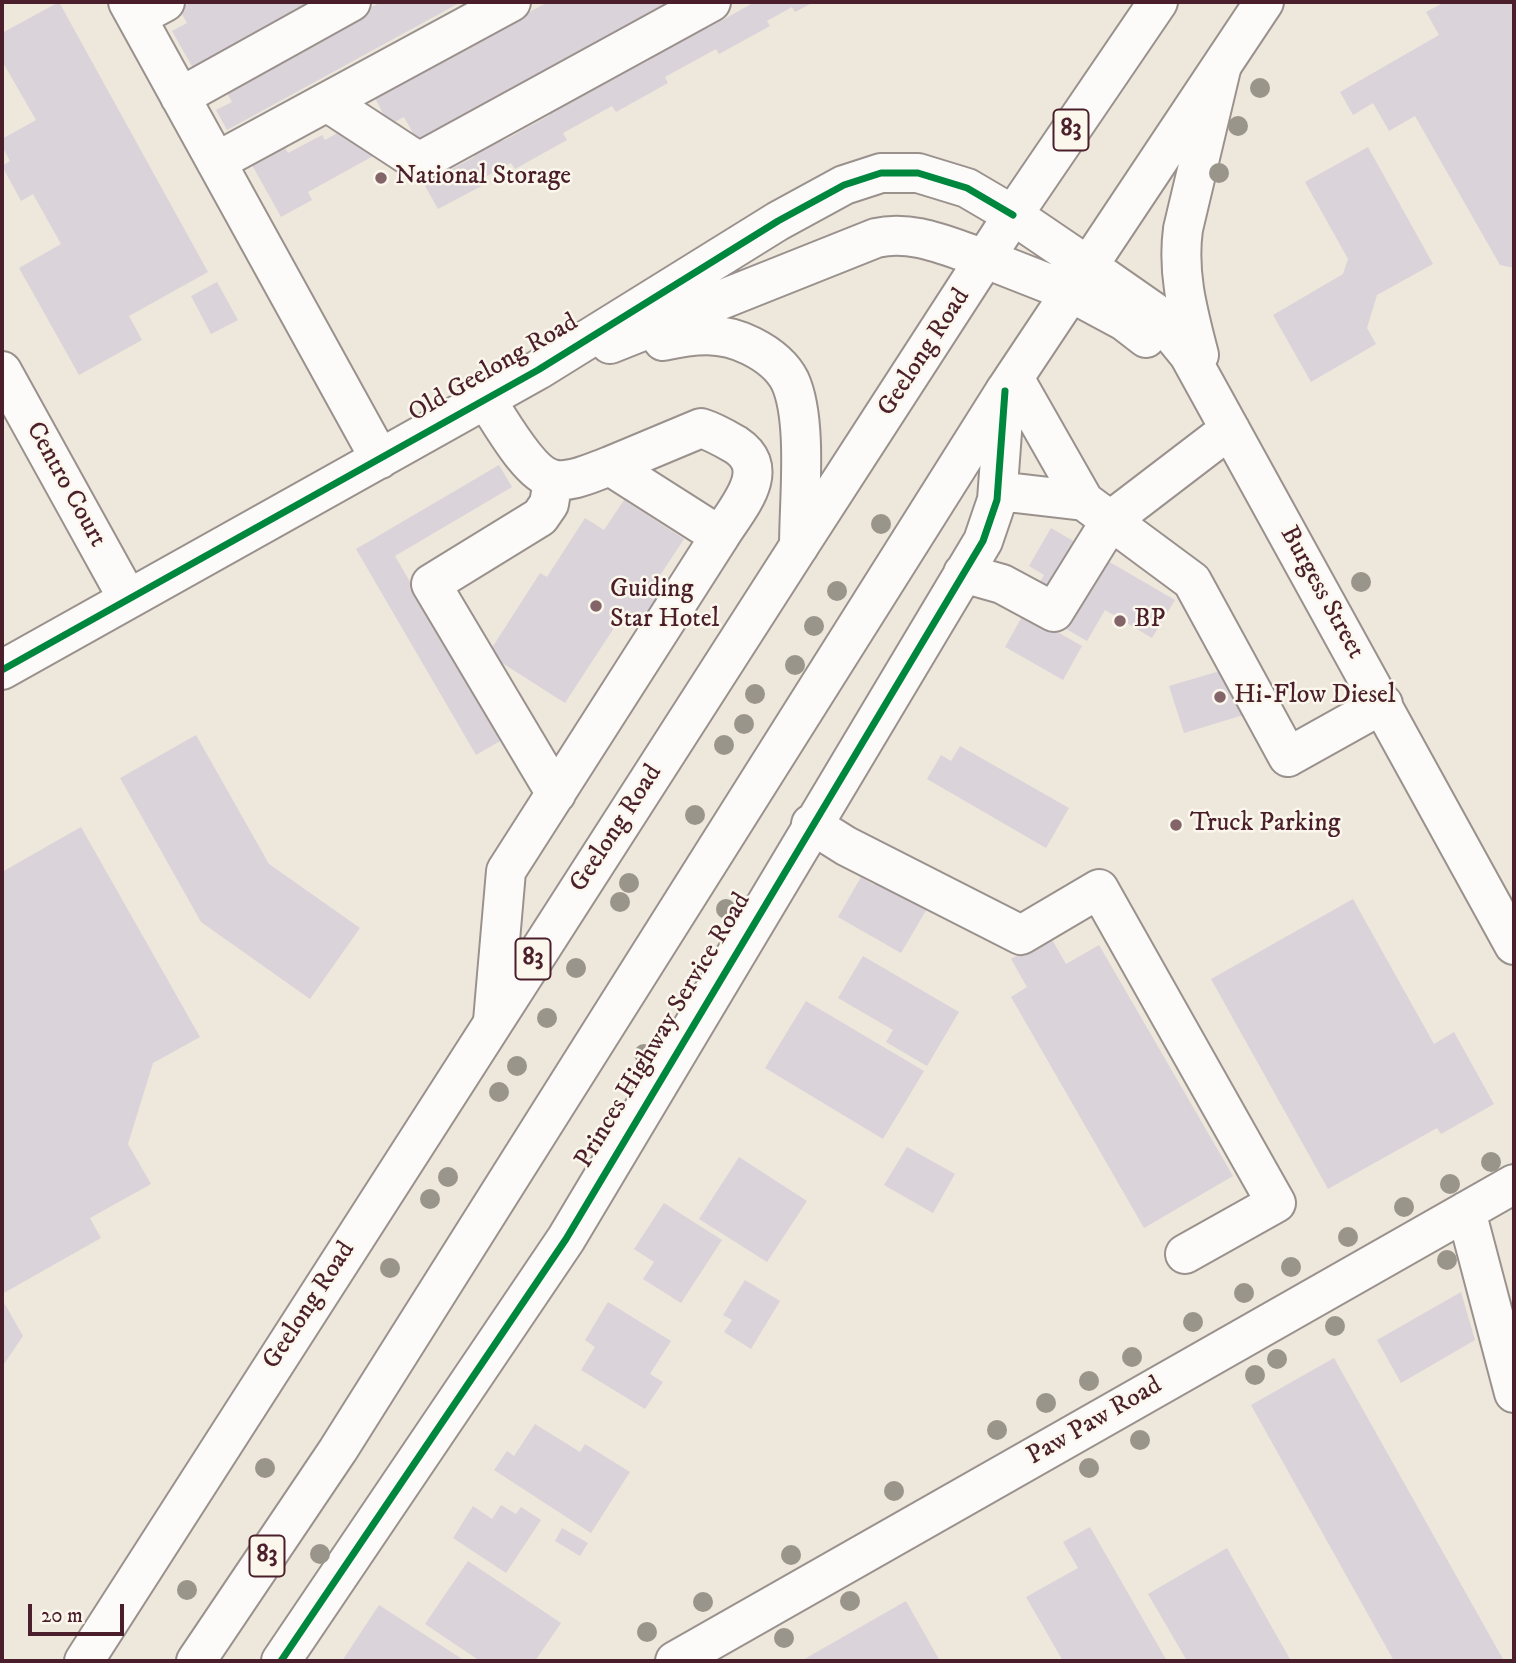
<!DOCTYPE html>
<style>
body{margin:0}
#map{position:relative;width:1516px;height:1663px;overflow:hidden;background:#ede7dc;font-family:"IM FELL DW Pica",serif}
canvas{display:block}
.frame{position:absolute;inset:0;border:4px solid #4a1f2b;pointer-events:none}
.scale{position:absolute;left:28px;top:1604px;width:96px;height:32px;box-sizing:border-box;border:4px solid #4a1f2b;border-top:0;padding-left:9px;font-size:21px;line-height:24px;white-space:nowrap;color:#4a1f2b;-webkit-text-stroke:5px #fbf7ec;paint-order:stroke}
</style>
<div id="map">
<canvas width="1516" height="1663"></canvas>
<div class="frame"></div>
<div class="scale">20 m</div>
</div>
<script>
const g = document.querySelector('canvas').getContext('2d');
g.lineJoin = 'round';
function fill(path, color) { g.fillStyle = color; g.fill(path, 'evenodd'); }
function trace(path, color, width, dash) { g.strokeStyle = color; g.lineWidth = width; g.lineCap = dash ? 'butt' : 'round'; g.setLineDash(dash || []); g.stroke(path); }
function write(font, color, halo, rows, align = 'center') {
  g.font = font + ' "IM FELL DW Pica",serif'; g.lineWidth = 5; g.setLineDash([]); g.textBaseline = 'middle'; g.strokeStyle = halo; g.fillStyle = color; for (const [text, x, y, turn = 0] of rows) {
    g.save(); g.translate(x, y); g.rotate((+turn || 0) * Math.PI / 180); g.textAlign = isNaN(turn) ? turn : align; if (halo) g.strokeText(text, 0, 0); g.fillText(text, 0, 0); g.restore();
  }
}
fill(new Path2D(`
 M59,2L208,272L129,316L142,340L79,375L19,268L61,244L33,194L21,201L2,166L10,161L2,146V139L36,120L2,61V33Z
 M192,2H318L194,70L172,31L187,23L179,9Z
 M381,2H461L227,130L216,110L232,102L224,88Z
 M548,2H678L418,142L404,117L389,125L374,96Z
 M755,2H814L795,12L792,7L767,21L770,26L719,54L716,49L665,77L668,83L616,112L612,106L563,133L567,140L515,169L511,163L485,177L489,182L438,209L424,184L474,157L471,150L499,134L503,141L550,115L546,107L599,78L603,85L651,59L647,51L703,20L708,28Z
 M1445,2H1514V268L1500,265L1415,116L1389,131L1373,103L1353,115L1340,92L1439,35L1426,12Z
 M339,132L375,155L308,192L312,200L281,217L252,165L285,148L288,153L322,135L325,140Z
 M1368,147L1433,264L1377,295L1367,328L1376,344L1311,382L1273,315L1343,274L1348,259L1305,182Z
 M217,282L238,320L211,334L191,296Z
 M499,465L512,487L395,556L502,740L476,755L356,549Z
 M624,500L684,539L657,580L680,595L652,637L621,617L565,703L488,654L540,573L547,577L585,518L604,530Z
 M1051,528L1175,600L1152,638L1105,610L1087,641L1026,606L1044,575L1029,566Z
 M1024,613L1082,646L1063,680L1005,647Z
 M1257,660L1270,707L1184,733L1169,686Z
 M196,735L269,864L360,928L310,999L201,922L120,778Z
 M960,746L1069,808L1046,848L927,779L941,755L951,761Z
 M81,827L200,1037L153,1063L128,1144L151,1184L90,1218L101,1238L2,1294V872Z
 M880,873L931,902L901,953L838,917L861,877L874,885Z
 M1353,899L1434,1044L1454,1032L1494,1104L1441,1134L1437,1128L1328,1189L1211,979Z
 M1050,936L1066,964L1099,945L1233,1176L1144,1228L1011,997L1027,987L1011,959Z
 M863,956L959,1012L927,1066L886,1042L893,1030L838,998Z
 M806,1001L924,1071L883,1139L765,1068Z
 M907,1147L955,1174L933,1213L884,1185Z
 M739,1157L807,1201L767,1262L699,1219Z
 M664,1203L722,1240L681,1303L643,1279L654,1262L634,1249Z
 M745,1280L780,1301L751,1349L724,1332L732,1320L723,1315Z
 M1461,1292L1475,1340L1401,1383L1377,1340Z
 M2,1299L23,1336L2,1367Z
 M608,1302L671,1341L650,1374L663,1382L645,1409L581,1370L595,1347L585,1340Z
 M1334,1358L1504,1661H1394L1251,1405Z
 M535,1424L580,1452L585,1444L630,1472L591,1533L494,1470L507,1451L514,1456Z
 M501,1505L516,1514L521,1507L541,1520L506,1573L453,1538L473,1506L492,1519Z
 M1090,1527L1167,1661H1063L1026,1597L1078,1568L1063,1542Z
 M562,1528L588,1543L580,1556L555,1541Z
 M1227,1548L1291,1661H1187L1148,1594Z
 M468,1561L561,1623L535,1661H480L425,1624Z
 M906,1601L940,1661H801Z
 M379,1605L465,1661H342Z`), '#dbd3da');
const minor = new Path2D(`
 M128,2L380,459
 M137,17L165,2
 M180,97L351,2
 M327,102L419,162L711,2
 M216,162L511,2
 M1088,266L1154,312L1189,355L1514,945
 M1070,292L1124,321L1146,338
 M663,341C695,334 721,331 751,346C767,354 782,365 790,381C808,420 799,501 799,546
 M610,344L876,238C914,229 950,248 986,259
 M1199,355C1188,312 1177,274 1183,229L1221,69
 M2,371L128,599
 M1014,378L1084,501L1192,581L1288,757L1383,704
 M486,400C500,420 528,473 552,479C570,484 593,472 610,466L720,536
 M553,480L549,504L540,517L431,584L556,794
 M998,491L1084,501
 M963,573L1002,584L1054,612L1111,520L1230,429
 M2,670L538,370L778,221L844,185L881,173H918L967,188L1013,215
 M811,824L846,846L1021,935L1099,889L1276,1203L1185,1254
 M493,1021L506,871L720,536C737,508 774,470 736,445C724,438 714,432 701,428L610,466
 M1466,1211L1514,1393
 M281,1661L566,1239L983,541L997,500L1005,391
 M675,1661L1514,1184`);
const highway = new Path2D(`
 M1013,215L1088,266
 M986,259L1070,292
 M84,1661L799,546L1013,215L1158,2
 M196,1661L338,1450L1005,391L1264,2`);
trace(minor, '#9a918d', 42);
trace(highway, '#9a918d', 42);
trace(minor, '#fcfbfa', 38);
trace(highway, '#fcfbfa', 38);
trace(new Path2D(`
 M2,670L538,370L778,221L844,185L881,173H918L967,188L1013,215
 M281,1661L566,1239L983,541L997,500L1005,391`), '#00873e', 7);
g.fillStyle = '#9a958b';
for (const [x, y] of [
 [1260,88],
 [1238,126],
 [1219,173],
 [881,524],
 [1361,582],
 [837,591],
 [814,626],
 [795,665],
 [755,694],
 [744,724],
 [724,745],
 [695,815],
 [629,883],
 [620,902],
 [726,909],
 [576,968],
 [547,1018],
 [644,1054],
 [517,1066],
 [499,1092],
 [1491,1162],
 [448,1177],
 [1450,1184],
 [430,1199],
 [1404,1207],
 [1348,1237],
 [1447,1260],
 [1291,1267],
 [390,1268],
 [1244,1293],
 [1193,1322],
 [1335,1326],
 [1132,1357],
 [1277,1359],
 [1255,1375],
 [1089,1381],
 [1046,1403],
 [997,1430],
 [1140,1440],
 [265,1468],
 [1089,1468],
 [894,1491],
 [320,1554],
 [791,1555],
 [187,1590],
 [850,1601],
 [703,1602],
 [647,1632],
 [784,1638]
]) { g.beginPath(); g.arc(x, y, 10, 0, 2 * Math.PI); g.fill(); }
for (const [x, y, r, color] of [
 [381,178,7,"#836569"],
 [596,606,7,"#836569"],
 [1120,621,7,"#836569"],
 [1220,697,7,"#836569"],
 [1176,825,7,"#836569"]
]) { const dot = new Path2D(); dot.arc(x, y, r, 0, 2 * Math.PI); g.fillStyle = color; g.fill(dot); trace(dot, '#fbf7ec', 2.5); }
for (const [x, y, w] of [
 [1071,130,35],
 [533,959,35],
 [267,1556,35]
]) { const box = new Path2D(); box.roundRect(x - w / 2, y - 20.5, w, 41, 5); g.fillStyle = '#fbf7ec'; g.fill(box); trace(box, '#4a1f2b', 2); }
write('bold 24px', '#4a1f2b', null, [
 ["83",1071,130],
 ["83",533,959],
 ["83",267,1556]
]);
write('26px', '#4a1f2b', '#fbf7ec', [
 ["National Storage",395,178],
 ["Guiding",610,591],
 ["Star Hotel",610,621],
 ["BP",1134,621],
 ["Hi-Flow Diesel",1234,697],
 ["Truck Parking",1190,825]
], 'left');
write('26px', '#4a1f2b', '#fbf7ec', [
 ["Geelong Road",925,353,-57],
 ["Old Geelong Road",494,369,-30],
 ["Centro Court",65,485,61],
 ["Burgess Street",1321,593,61],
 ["Geelong Road",617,829,-57],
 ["Princes Highway Service Road",664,1031,-59],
 ["Geelong Road",310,1306,-57],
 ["Paw Paw Road",1095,1422,-30]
]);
</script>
